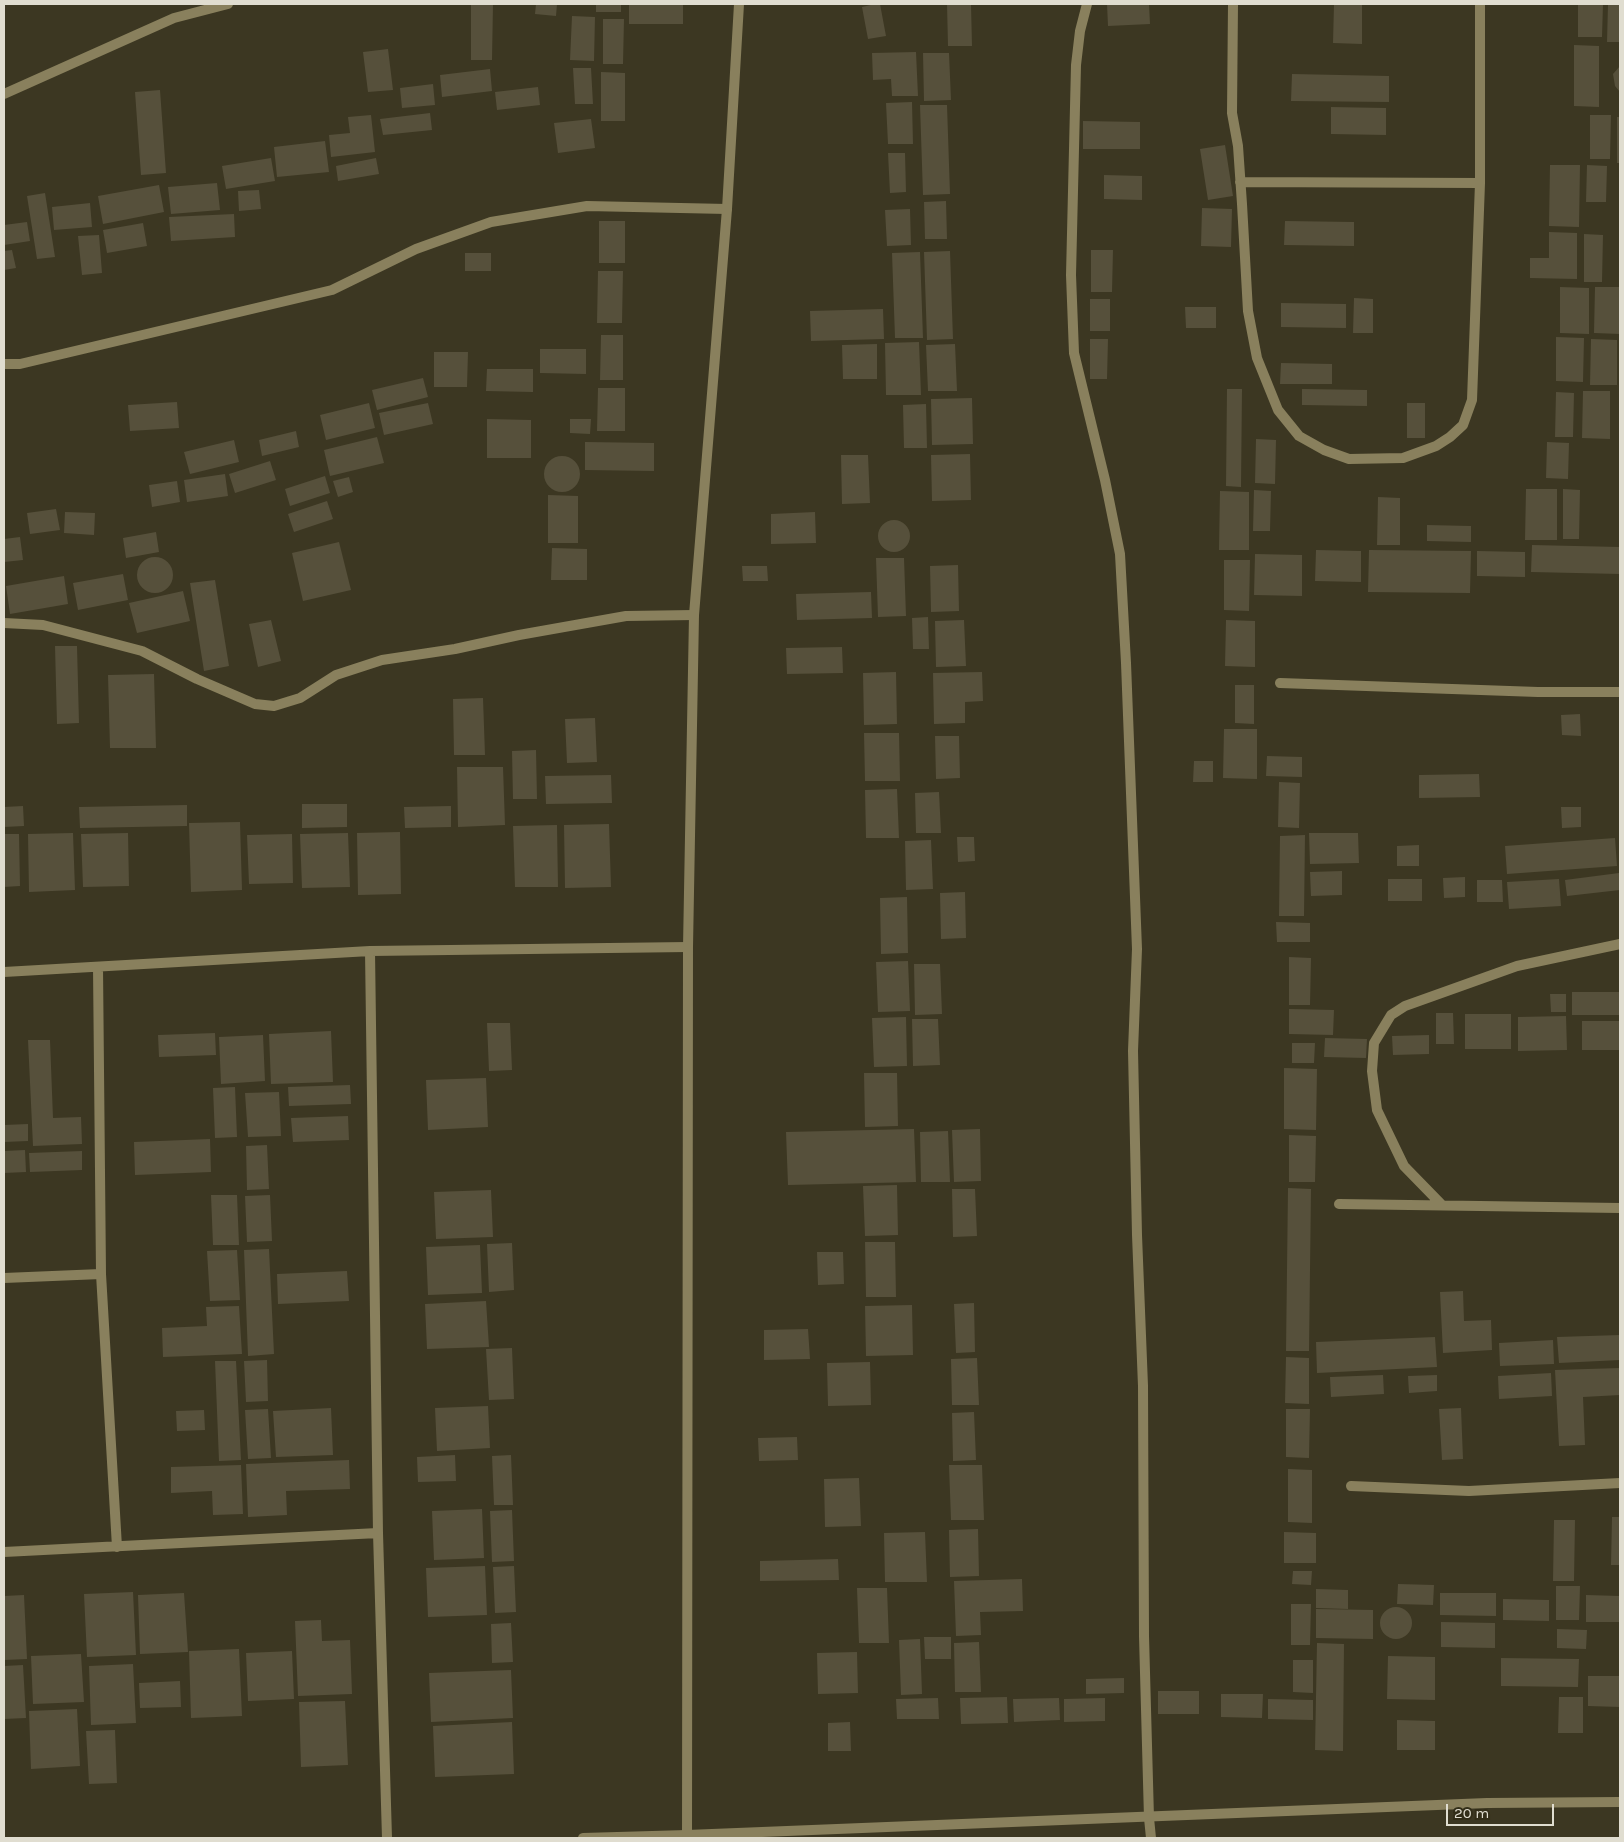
<!DOCTYPE html>
<style>
body{margin:0}
#map{position:relative;width:1624px;height:1842px;overflow:hidden;background:#3c3722;font-family:Karla,sans-serif}
canvas{display:block}
.frame{position:absolute;inset:0;border:5px solid #e0ddd0;pointer-events:none}
.scale{position:absolute;left:1446px;top:1804px;width:108px;height:22px;box-sizing:border-box;border:2px solid #e0ddd0;border-top:0;padding-left:6px;font-size:15px;line-height:18px;white-space:nowrap;color:#e0ddd0;-webkit-text-stroke:4px #322d18;paint-order:stroke}
</style>
<div id="map">
<canvas width="1624" height="1842"></canvas>
<div class="frame"></div>
<div class="scale">20 m</div>
</div>
<script>
const g = document.querySelector('canvas').getContext('2d');
g.lineJoin = 'round';
function fill(path, color) { g.fillStyle = color; g.fill(path, 'evenodd'); }
function trace(path, color, width, dash) { g.strokeStyle = color; g.lineWidth = width; g.lineCap = dash ? 'butt' : 'round'; g.setLineDash(dash || []); g.stroke(path); }
fill(new Path2D(`
 M471,4H493L492,60H471Z
 M536,4H557L556,16L535,14Z
 M596,4H621V12H596Z
 M629,4H683V24H629Z
 M875,4H880L886,36L868,39L862,7Z
 M947,4H971L972,46H948Z
 M1107,4H1149L1150,24L1108,26Z
 M1334,4H1362V44L1333,43Z
 M1578,4H1603L1602,37H1578Z
 M1608,4H1620V42H1607Z
 M572,16L595,17L594,61L570,60Z
 M603,19H624L623,64H603Z
 M1574,45L1599,46V107L1574,106Z
 M388,49L393,90L368,92L363,52Z
 M916,52L918,96H892L891,79L873,80L872,53Z
 M923,53H949L951,100L924,101Z
 M1620,66V92L1615,86L1613,74Z
 M573,68H591L593,104H575Z
 M490,69L492,91L442,97L440,75Z
 M601,72L625,73V121H601Z
 M1292,74L1389,76V102L1291,101Z
 M433,84L435,105L402,108L400,88Z
 M538,87L540,105L497,110L495,92Z
 M160,90L166,173L141,175L135,92Z
 M912,102L913,144H888L886,103Z
 M920,105H947L950,194L923,195Z
 M1331,107L1386,108V135L1331,134Z
 M430,113L432,130L383,135L380,119Z
 M371,115L375,152L331,157L329,135L350,133L348,117Z
 M1590,115H1611L1610,159H1590Z
 M1617,117H1620V163H1617Z
 M591,119L595,148L558,153L554,123Z
 M1083,121L1140,122V149H1083Z
 M325,141L329,172L277,177L274,147Z
 M1225,145L1233,196L1208,200L1200,149Z
 M888,153H905L906,192L890,193Z
 M271,158L275,181L226,189L222,166Z
 M376,158L379,174L338,181L336,166Z
 M1550,165H1580L1579,227L1549,226Z
 M1587,165L1607,166L1606,202H1586Z
 M1104,175L1142,176V200L1104,199Z
 M217,183L220,210L171,214L168,187Z
 M159,185L164,212L103,224L98,196Z
 M259,190L261,209L239,211L238,191Z
 M45,193L55,257L37,259L27,196Z
 M946,201L947,239H925L924,202Z
 M90,203L92,227L54,230L52,207Z
 M1202,208L1232,209L1231,247L1201,246Z
 M910,209L911,245L887,246L885,210Z
 M234,214L235,237L171,241L169,217Z
 M599,221H625V263H599Z
 M1285,221L1354,222V246L1284,245Z
 M27,222L30,241L4,245V225Z
 M143,223L147,246L107,253L103,230Z
 M1549,232L1577,233V279L1530,278V258H1549Z
 M1584,234L1603,235L1602,282H1584Z
 M99,235L102,273L82,275L78,236Z
 M12,250L16,268L4,270V251Z
 M1091,250H1113L1112,292H1091Z
 M950,251L953,339L927,340L924,252Z
 M920,252L923,338H895L892,253Z
 M465,253H491V271H465Z
 M598,271H623L622,323H597Z
 M1560,287L1589,288V334L1560,333Z
 M1595,287H1620V334L1594,333Z
 M1354,298L1373,299V333H1353Z
 M1090,299H1110V331H1090Z
 M1281,303L1346,304V328L1281,327Z
 M1185,307H1216V328H1186Z
 M883,309L884,339L811,341L810,311Z
 M601,335H623V380H600Z
 M1556,337L1584,338L1583,382L1556,381Z
 M1090,339H1108L1107,379H1090Z
 M1591,339L1617,340V385H1590Z
 M919,342L921,395H886L885,343Z
 M877,344V379H843L842,345Z
 M955,344L957,391H928L926,345Z
 M540,349H586V374L540,373Z
 M434,352H468L467,387H434Z
 M1281,363L1332,364V384H1280Z
 M487,369H533V392L486,391Z
 M423,378L428,397L377,410L372,390Z
 M598,388H625V431H597Z
 M1227,389H1242L1241,487L1226,486Z
 M1302,389L1367,390V406L1302,405Z
 M1583,391H1610V439L1582,438Z
 M1556,392L1574,393L1573,437H1555Z
 M972,398L973,444L932,445L931,399Z
 M177,402L179,428L130,431L128,405Z
 M369,403L375,428L326,440L320,415Z
 M428,403L433,424L384,435L379,413Z
 M1407,403H1425V438H1407Z
 M926,404L927,448H904L903,405Z
 M487,419L531,420V458H487Z
 M570,419H591L590,434L570,433Z
 M296,431L299,447L262,456L259,440Z
 M377,437L384,463L330,476L324,450Z
 M1256,439L1276,440L1275,484L1255,483Z
 M234,440L239,462L190,474L184,452Z
 M585,442L654,443V471L585,470Z
 M1547,442L1569,443L1568,479L1546,478Z
 M970,454L971,500L932,501L931,455Z
 M841,455H868L870,503L842,504Z
 M544 474a18 18 0 1 1 36 0a18 18 0 1 1-36 0Z
 M270,461L276,480L235,493L229,474Z
 M225,474L228,496L187,502L184,480Z
 M325,476L330,493L290,506L285,489Z
 M349,477L353,492L338,497L333,481Z
 M177,481L180,502L152,507L149,485Z
 M1526,489H1557V540H1525Z
 M1563,489L1580,490L1579,539H1563Z
 M1254,490L1271,491L1270,531H1253Z
 M1220,491L1249,492V550H1219Z
 M548,495L578,496V543H548Z
 M1378,497L1400,498V545H1377Z
 M327,501L333,519L294,532L288,514Z
 M56,509L60,530L30,534L27,513Z
 M65,512L95,513L94,535L64,533Z
 M815,512L816,543L771,544V514Z
 M878 536a16 16 0 1 1 32 0a16 16 0 1 1-32 0Z
 M1427,525L1471,526V542L1427,541Z
 M156,532L159,552L126,558L123,538Z
 M20,537L23,560L4,562V539Z
 M339,542L351,590L303,601L292,553Z
 M1532,545L1620,547V574L1531,572Z
 M552,548L587,549V580H551Z
 M1316,550L1361,551V582L1315,581Z
 M1369,550L1471,551L1470,593L1368,592Z
 M1477,551L1525,552V577L1477,576Z
 M1255,554L1302,555V596L1254,595Z
 M137 575a18 18 0 1 1 36 0a18 18 0 1 1-36 0Z
 M876,558H904L906,616L878,617Z
 M1224,560H1250L1249,611L1224,610Z
 M958,565L959,611L931,612L930,566Z
 M742,566H767L768,581H743Z
 M123,574L128,600L78,610L73,583Z
 M64,576L68,604L10,614L6,586Z
 M215,580L229,666L204,671L190,583Z
 M183,591L190,621L137,633L129,603Z
 M871,592L872,618L797,620L796,594Z
 M928,617L929,649H913L912,618Z
 M271,620L281,661L258,667L249,624Z
 M964,620L966,666L936,667L935,621Z
 M1226,620L1255,621V667L1225,666Z
 M55,646H77L79,723L57,724Z
 M842,647L843,673L787,674L786,648Z
 M896,672L897,724L864,725L863,673Z
 M982,672L983,701L965,702V723L934,724L933,673Z
 M154,674L156,748H110L108,675Z
 M1235,685H1254V724L1235,723Z
 M483,698L485,755H454L453,699Z
 M1580,714L1581,736L1562,735L1561,715Z
 M595,718L597,762L567,763L565,719Z
 M1224,729H1257V779L1223,778Z
 M864,733H899L900,781H865Z
 M935,736H959L960,778L936,779Z
 M536,750L537,799H513L512,751Z
 M1267,756L1302,757V777L1266,776Z
 M1194,761H1213V782H1193Z
 M457,767H503L505,825L458,827Z
 M1479,774L1480,797L1419,798V775Z
 M611,775L612,803L546,804L545,776Z
 M1279,782L1300,783L1299,828L1278,827Z
 M897,789L899,838H866L865,790Z
 M939,792L941,833H916L915,793Z
 M302,804H347V827L302,828Z
 M187,805V826L80,828L79,807Z
 M23,806L24,826L4,827V807Z
 M451,806V827L405,828L404,807Z
 M1561,807H1581V827L1562,828Z
 M240,822L242,890L191,892L189,823Z
 M609,824L611,887L565,888L564,825Z
 M557,825L558,887H515L513,826Z
 M400,832L401,894L358,895L357,833Z
 M73,833L75,890L29,892L28,834Z
 M128,833L129,886L83,887L81,834Z
 M348,833L350,887L302,888L300,834Z
 M1309,833H1358L1359,863L1310,864Z
 M4,834H19L20,886L4,887Z
 M292,834L293,883L249,884L247,835Z
 M1305,835L1304,916H1279L1280,836Z
 M957,837H974L975,861L958,862Z
 M1615,838L1617,866L1507,874L1505,846Z
 M931,840L933,889L906,890L905,841Z
 M1419,845V866H1397V846Z
 M1342,871V895L1311,896L1310,872Z
 M1619,873L1620,890L1567,896L1565,880Z
 M1465,877V897L1444,898L1443,878Z
 M1388,879H1422V901H1388Z
 M1559,879L1561,906L1509,909L1507,882Z
 M1477,880H1502L1503,902H1477Z
 M965,892L966,938L941,939L940,893Z
 M907,897L908,953L881,954L880,898Z
 M1276,922L1310,923V942H1277Z
 M1289,957L1311,958L1310,1005H1289Z
 M908,961L910,1011L878,1012L876,962Z
 M914,964H940L942,1014L915,1015Z
 M1572,992H1620V1015H1572Z
 M1550,994H1566V1012H1551Z
 M1289,1009L1334,1010L1333,1035L1289,1034Z
 M1436,1013H1453L1454,1044H1436Z
 M1465,1014H1511V1049H1465Z
 M1566,1016L1567,1050L1518,1051V1017Z
 M906,1017L907,1066L874,1067L872,1018Z
 M912,1019H938L940,1065L913,1066Z
 M1582,1021H1620V1050H1582Z
 M487,1023H510L512,1070L489,1071Z
 M331,1031L333,1082L271,1084L269,1034Z
 M215,1033L216,1055L159,1057L158,1035Z
 M263,1035L265,1081L221,1084L219,1037Z
 M1429,1035V1054L1393,1055L1392,1036Z
 M1325,1038L1367,1039L1366,1058L1324,1057Z
 M28,1040H50L53,1118L81,1117L82,1144L33,1146Z
 M1292,1043H1315L1314,1063H1292Z
 M1284,1068L1317,1069L1316,1130L1284,1129Z
 M864,1073H897L898,1126L865,1127Z
 M486,1078L488,1127L428,1130L426,1080Z
 M350,1085L351,1104L289,1106L288,1087Z
 M235,1087L237,1137L215,1138L213,1088Z
 M279,1092L281,1136L248,1137L245,1093Z
 M348,1116L349,1140L293,1142L291,1118Z
 M28,1124V1141L4,1142V1125Z
 M914,1129L916,1182L788,1185L786,1132Z
 M980,1129L981,1181L954,1182L952,1130Z
 M948,1131L950,1182H921L920,1132Z
 M1289,1135L1316,1136L1315,1182H1289Z
 M210,1139L211,1172L135,1175L134,1142Z
 M267,1145L269,1189L247,1190L246,1146Z
 M25,1150L26,1172L4,1173V1151Z
 M82,1151V1170L30,1172L29,1153Z
 M897,1185L898,1235L865,1236L863,1186Z
 M1288,1188L1311,1189L1309,1351H1286Z
 M952,1189H975L977,1236L953,1237Z
 M491,1190L493,1237L436,1239L434,1192Z
 M211,1195H237L239,1245H213Z
 M270,1195L272,1241L247,1242L245,1196Z
 M865,1242H895L896,1297H866Z
 M512,1243L514,1290L489,1292L487,1244Z
 M480,1245L482,1293L428,1295L426,1247Z
 M269,1249L274,1354L248,1356L244,1250Z
 M237,1250L240,1300L210,1301L207,1251Z
 M817,1252H843L844,1284L818,1285Z
 M347,1271L349,1301L278,1304L277,1274Z
 M1463,1291L1464,1321L1491,1320L1492,1350L1443,1353L1440,1292Z
 M486,1301L489,1347L427,1349L425,1304Z
 M974,1303L975,1352L956,1353L954,1304Z
 M912,1305L913,1355L866,1356L865,1306Z
 M239,1306L242,1354L163,1357L162,1328L207,1326L206,1307Z
 M808,1329L810,1359L764,1360V1330Z
 M1620,1335V1360L1559,1363L1557,1337Z
 M1435,1337L1437,1367L1317,1373L1316,1342Z
 M1553,1340L1554,1364L1500,1366L1499,1343Z
 M512,1348L514,1399L489,1400L486,1349Z
 M1286,1357L1309,1358V1404L1285,1403Z
 M977,1358L979,1405H952L951,1359Z
 M267,1360L268,1401L246,1402L244,1361Z
 M215,1361H236L241,1460L219,1461Z
 M870,1362L871,1405L828,1406L827,1363Z
 M1620,1368V1395L1583,1397L1585,1445L1559,1446L1555,1370Z
 M1551,1373L1552,1396L1499,1399L1498,1376Z
 M1383,1375L1384,1394L1331,1397L1330,1377Z
 M1437,1375V1391L1409,1393L1408,1376Z
 M488,1406L490,1448L437,1451L435,1408Z
 M331,1408L333,1455L276,1457L273,1411Z
 M1461,1408L1463,1459L1442,1460L1439,1409Z
 M268,1409L271,1458L248,1459L245,1410Z
 M1286,1409H1310L1309,1458L1286,1457Z
 M204,1410L205,1430L177,1431L176,1411Z
 M974,1412L976,1460L953,1461L952,1413Z
 M797,1437L798,1460L759,1461L758,1438Z
 M455,1455L456,1481L418,1482L417,1457Z
 M511,1455L513,1505H494L492,1456Z
 M349,1460L350,1489L286,1491L287,1515L248,1517L246,1464Z
 M241,1465L243,1514L213,1515L212,1491L171,1493V1467Z
 M949,1465H982L984,1520H951Z
 M1288,1469L1312,1470V1523L1288,1522Z
 M859,1478L861,1526L825,1527L824,1479Z
 M482,1509L484,1558L434,1560L432,1511Z
 M512,1510L514,1561L492,1562L490,1511Z
 M1612,1517H1620V1565H1611Z
 M1554,1520H1575L1574,1581H1553Z
 M978,1529L979,1576L950,1577L949,1530Z
 M925,1532L927,1582H885L884,1533Z
 M1284,1532L1316,1533V1563H1284Z
 M838,1559L839,1580L760,1581V1561Z
 M485,1566L487,1615L428,1617L426,1568Z
 M514,1566L516,1612L495,1613L493,1567Z
 M1293,1571H1312L1311,1585L1292,1584Z
 M1022,1579L1023,1611L980,1612L981,1635L956,1636L954,1581Z
 M1398,1584L1434,1585L1433,1605L1397,1604Z
 M1556,1586H1580L1579,1620H1556Z
 M857,1588H887L889,1643H859Z
 M1316,1589L1348,1590V1609L1316,1608Z
 M133,1592L136,1655L87,1657L84,1594Z
 M184,1593L188,1652L140,1654L138,1595Z
 M1440,1593H1496V1616L1440,1615Z
 M24,1595L27,1659L4,1660V1596Z
 M1586,1595L1620,1596V1622H1586Z
 M1503,1599L1549,1600V1621L1503,1620Z
 M1291,1604H1311L1310,1645H1291Z
 M1380 1623a16 16 0 1 1 32 0a16 16 0 1 1-32 0Z
 M1316,1609L1373,1610V1639L1316,1638Z
 M321,1620L322,1641L350,1640L352,1694L298,1696L295,1621Z
 M1441,1622L1495,1623V1648L1441,1647Z
 M511,1623L513,1662L492,1663L491,1624Z
 M1557,1629L1587,1630L1586,1649L1557,1648Z
 M924,1637H951V1659H925Z
 M920,1639L922,1694L901,1695L899,1640Z
 M979,1642L981,1692H955L954,1643Z
 M1317,1643L1344,1644L1343,1751L1315,1750Z
 M239,1649L242,1716L191,1718L189,1651Z
 M292,1651L294,1699L248,1701L246,1653Z
 M857,1652L858,1693L818,1694L817,1653Z
 M81,1654L84,1702L33,1704L31,1656Z
 M1388,1656L1435,1657V1700L1387,1699Z
 M1501,1658L1579,1659L1578,1687L1501,1686Z
 M1293,1660H1313V1693L1293,1692Z
 M133,1664L136,1723L91,1725L89,1666Z
 M23,1665L26,1718L4,1719V1666Z
 M511,1670L513,1718L431,1722L429,1673Z
 M1588,1676H1620V1707L1588,1706Z
 M1124,1678V1693L1086,1694V1679Z
 M180,1681L181,1707L140,1708L139,1683Z
 M1158,1691H1199V1714H1158Z
 M1221,1694H1263L1262,1718L1221,1717Z
 M1007,1697L1008,1723L961,1724L960,1698Z
 M1559,1697H1583V1733H1558Z
 M938,1698L939,1719H897L896,1699Z
 M1059,1698L1060,1720L1014,1722L1013,1699Z
 M1105,1698V1721L1064,1722V1699Z
 M1268,1699L1313,1700V1720L1268,1719Z
 M345,1701L348,1765L301,1767L299,1702Z
 M77,1709L80,1766L31,1769L29,1711Z
 M1397,1720L1435,1721V1750H1397Z
 M512,1722L514,1774L435,1777L433,1726Z
 M850,1722L851,1751H828V1723Z
 M115,1730L117,1783L89,1784L86,1731Z`), '#56503b');
trace(new Path2D(`
 M1087,4L1080,31L1076,65L1071,275L1074,353L1105,480L1120,554L1126,663L1137,949L1133,1051L1137,1235L1143,1386L1144,1636L1149,1818L1151,1838
 M1233,4L1232,113L1238,146L1242,204L1248,311L1257,358L1278,410L1299,436L1324,450L1349,459L1403,458L1436,446L1450,437L1463,425L1472,400L1480,183V4
 M4,94L174,18L228,4
 M1240,182L1480,183
 M4,364H20L332,290L416,249L491,222L587,206L727,209
 M4,623L43,625L142,651L197,679L255,704L274,706L300,698L336,675L382,660L455,649L519,635L626,616L694,615
 M1280,683L1538,692H1620
 M370,951L378,1533L387,1838
 M98,967L101,1274L117,1547
 M4,972L370,951L688,947
 M1339,1204L1620,1208
 M1442,1205L1404,1166L1377,1110L1372,1071L1374,1043L1391,1015L1405,1006L1517,966L1620,944
 M4,1278L101,1274
 M1351,1486L1469,1491L1620,1483
 M4,1552L378,1533
 M583,1838L687,1835V1838`), '#89805d', 10);
trace(new Path2D(`
 M739,4L727,209L694,615L688,947L687,1835L1487,1803L1620,1802`), '#89805d', 10);
</script>
